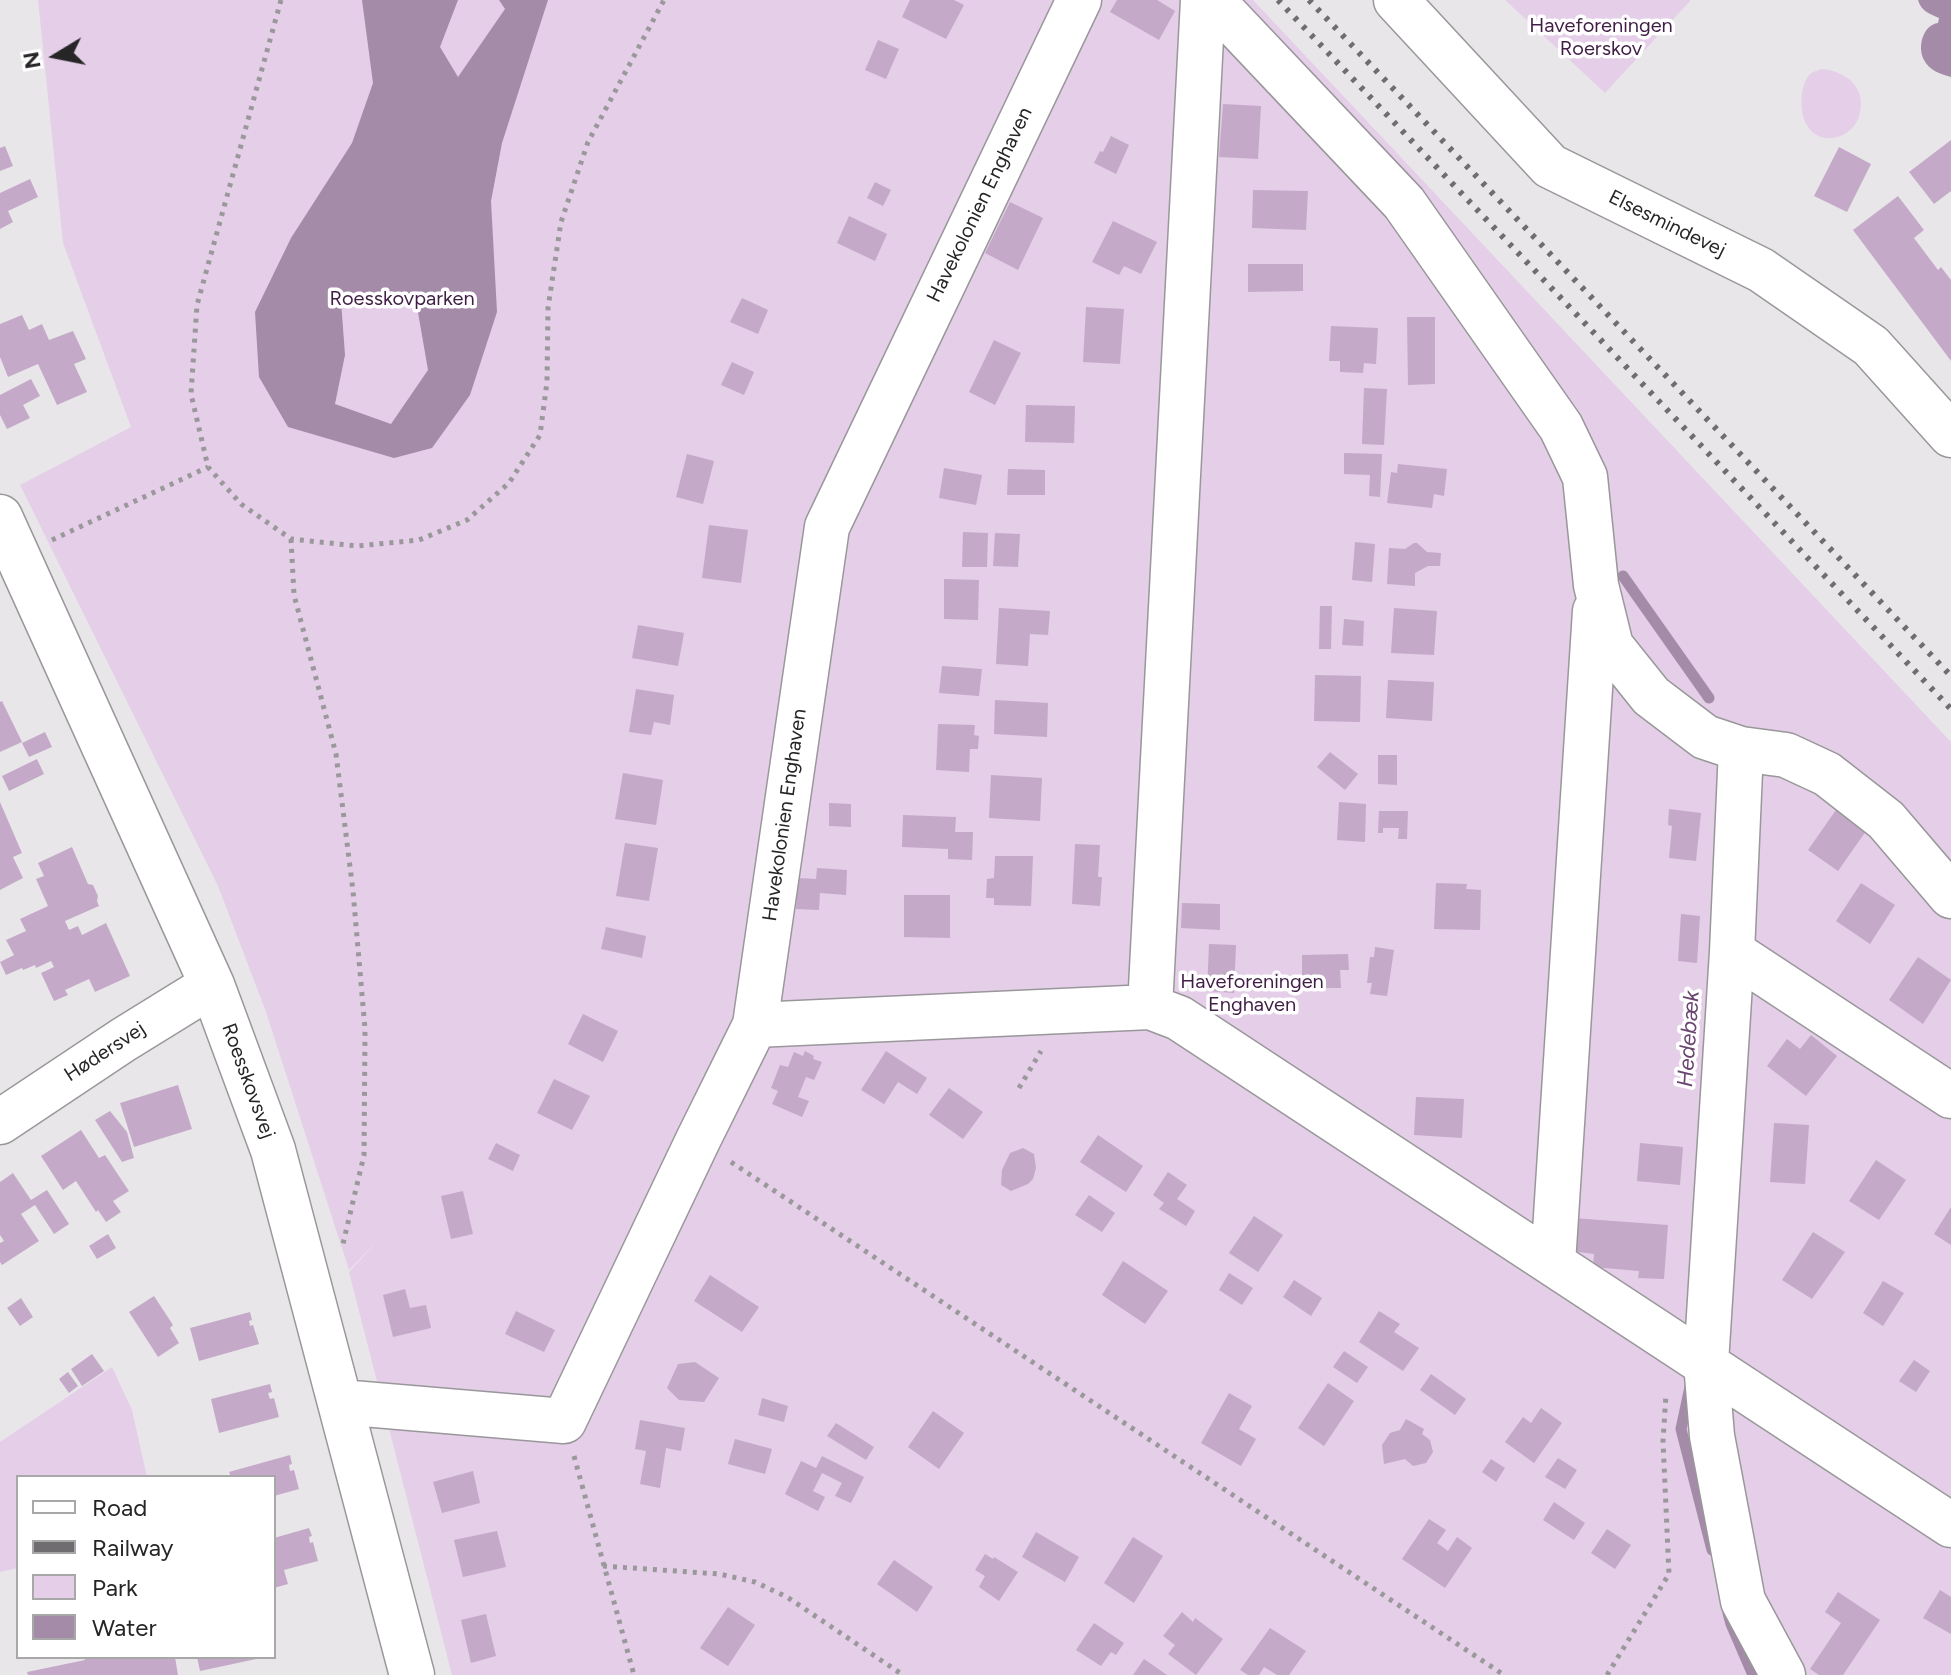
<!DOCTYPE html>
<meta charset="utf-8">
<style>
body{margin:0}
#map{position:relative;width:1951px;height:1675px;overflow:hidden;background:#e9e6ea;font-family:Figtree,sans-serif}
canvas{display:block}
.legend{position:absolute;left:16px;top:1475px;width:260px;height:184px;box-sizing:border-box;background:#fff;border:2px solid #a9a8a9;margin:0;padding:10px 14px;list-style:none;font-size:24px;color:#272627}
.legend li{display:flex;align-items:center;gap:16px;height:40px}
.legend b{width:40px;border:2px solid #a9a8a9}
.north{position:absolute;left:16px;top:16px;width:80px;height:80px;-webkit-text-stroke:6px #fff;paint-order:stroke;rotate:260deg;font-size:22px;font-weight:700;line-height:32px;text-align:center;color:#272627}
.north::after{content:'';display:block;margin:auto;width:28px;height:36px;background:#272627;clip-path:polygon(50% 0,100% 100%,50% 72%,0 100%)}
</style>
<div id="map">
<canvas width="1951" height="1675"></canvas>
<ul class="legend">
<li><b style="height:10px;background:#fff"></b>Road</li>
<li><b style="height:10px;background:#6f6d6f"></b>Railway</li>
<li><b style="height:22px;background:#e4cee8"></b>Park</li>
<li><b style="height:22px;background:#a48ba8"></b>Water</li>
</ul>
<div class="north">N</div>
</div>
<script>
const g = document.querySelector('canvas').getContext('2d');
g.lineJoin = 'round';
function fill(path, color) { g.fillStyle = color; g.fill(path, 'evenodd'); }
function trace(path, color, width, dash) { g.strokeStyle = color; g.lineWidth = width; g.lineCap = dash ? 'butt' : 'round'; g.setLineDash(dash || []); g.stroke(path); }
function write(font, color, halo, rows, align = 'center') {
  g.font = font + ' Figtree,sans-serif'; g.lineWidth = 7; g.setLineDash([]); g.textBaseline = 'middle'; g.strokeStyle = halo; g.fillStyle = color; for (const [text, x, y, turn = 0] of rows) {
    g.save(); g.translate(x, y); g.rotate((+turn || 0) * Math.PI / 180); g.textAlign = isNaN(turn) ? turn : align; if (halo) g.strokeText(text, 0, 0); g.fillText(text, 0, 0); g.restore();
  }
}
fill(new Path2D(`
 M38,0H1253L1951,742V1675H452L349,1272L379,1239L349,1270L266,1012L218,886L20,485L131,427L63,243Z
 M1505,0H1691L1605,93Z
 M1821,69C1849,71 1869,91 1858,119C1850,139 1821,146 1808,127C1799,115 1799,85 1810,74C1814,71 1817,71 1821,69Z
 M112,1367L132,1410L147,1477H18V1568L0,1572V1442Z`), '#e4cee8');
fill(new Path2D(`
 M362,0H458L440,47L458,77L505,9L499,0H548L502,143L491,201L497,312L470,395L432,448L394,458L288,427L259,377L255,312L291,238L352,143L373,83ZM415,295L428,370L391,424L335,404L345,355L341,301Z
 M1918,0H1951V77C1940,74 1929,70 1924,60C1917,47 1923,25 1938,23L1939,18C1930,14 1921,11 1918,0Z`), '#a48ba8');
trace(new Path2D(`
 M1623,576L1709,698
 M1690,1387L1681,1429L1712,1550
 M1728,1613L1731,1624L1753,1675`), '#a48ba8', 11);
fill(new Path2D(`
 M910,0H954L964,5L946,39L902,17Z
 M1117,0H1157L1175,11L1159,40L1110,12Z
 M878,40L899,49L886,79L865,70Z
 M1223,104L1261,106L1258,159L1219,157Z
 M1111,136L1129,145L1116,174L1094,163L1100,151L1103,152Z
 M1951,140V191L1934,204L1909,172Z
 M5,146L13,166L0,171V148Z
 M1839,147L1871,164L1847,212L1814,196Z
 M30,179L38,197L8,211L13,222L0,229V193Z
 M875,182L891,190L883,206L867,198Z
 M1253,190L1308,191L1306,230L1252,228Z
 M1898,196L1924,230L1914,238L1938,270L1941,267L1951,280V361L1853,230Z
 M1010,202L1043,218L1018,270L985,253Z
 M849,216L887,234L875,261L837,243Z
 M1113,221L1157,242L1141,274L1124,266L1119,275L1092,262Z
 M1248,264H1303V291L1248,292Z
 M742,298L768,310L758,334L730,322Z
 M1086,307L1124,309L1120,364L1083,362Z
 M22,315L29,330L42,324L49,340L73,331L86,359L74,364L87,392L57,405L38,364L8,377L0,357V324Z
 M1407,317H1435V384L1408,385Z
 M1331,326L1378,328L1376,364L1364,363L1363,373L1340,372V361H1329Z
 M994,340L1021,353L995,405L969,392Z
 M732,362L754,372L744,395L721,385Z
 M31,379L40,396L23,405L30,418L7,429L0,415V395Z
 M1364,388L1387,389L1384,445L1362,444Z
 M1026,405L1075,406L1074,443L1025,442Z
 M1344,453L1382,454L1380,497L1369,496L1370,475L1344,474Z
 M687,454L714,461L703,504L676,497Z
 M1398,464L1447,469L1444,496L1434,494L1432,508L1387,503L1391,472L1397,473Z
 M944,468L982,475L976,505L939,498Z
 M1008,469L1045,470V495H1007Z
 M709,525L748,530L741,583L702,578Z
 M963,532L988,533L987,567H962Z
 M995,533L1020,534L1018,567L993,566Z
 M1355,542L1375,544L1372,582L1352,580Z
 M1414,543H1417L1427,552L1441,553L1440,566H1428L1415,573V586L1387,584L1389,548L1405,549Z
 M944,579L979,580L978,620L944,619Z
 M1320,606H1332L1331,649H1319Z
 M999,608L1050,611L1048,635L1030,634L1028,666L996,664Z
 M1394,608L1437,611L1434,655L1391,653Z
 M1344,619L1364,621L1363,646L1342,645Z
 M638,625L684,633L678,666L632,658Z
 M942,666L982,669L979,696L939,693Z
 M1315,675L1361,676L1360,722L1314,721Z
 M1388,680L1434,682L1432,721L1386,718Z
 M636,689L674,695L670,725L654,722L651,735L629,732Z
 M995,700L1048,703L1047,737L994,734Z
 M2,701L22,742L0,752V702Z
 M938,724L975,725L974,735L979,736L978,749H970L969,772L936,770Z
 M45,732L52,747L29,757L22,743Z
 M1330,752L1358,774L1345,790L1317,767Z
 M1378,755H1397V785L1378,784Z
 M37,759L44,774L9,791L2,776Z
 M623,773L663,780L656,825L615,819Z
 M991,775L1042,778L1040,821L989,818Z
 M0,802L22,853L13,857L23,878L0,890Z
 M1339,802L1366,804L1365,842L1337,840Z
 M829,803L851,804V827L829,826Z
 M1669,809L1701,813L1696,861L1669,858L1672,826L1668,825Z
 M1836,810L1866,831L1838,871L1808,850Z
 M1379,811H1408L1407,839H1398L1399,828H1383V833H1378Z
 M903,815L956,817L955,832H973L972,860L948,859V849L902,847Z
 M625,843L658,848L649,901L616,896Z
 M1075,844L1100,845L1098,877H1102L1100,906L1072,904Z
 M72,847L88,884L93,885L98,896L97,901L99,906L65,921L69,930L78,926L82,935L106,923L130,976L95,992L89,979L65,990L68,995L54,1001L41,973L54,967L51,961L36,968L35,965L23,970L22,968L6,975L0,962L14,955L6,940L26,931L20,919L48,906L36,879L44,876L38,863Z
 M995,856H1033L1031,906L994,905V898H986L987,879L994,878Z
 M817,868L847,870L846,895L820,893L819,910L796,909L798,878L816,879Z
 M1436,883L1467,884L1466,889L1481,890L1480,930L1434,929Z
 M1861,883L1895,905L1870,944L1836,921Z
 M904,895H950V938L904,937Z
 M1182,903L1220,904V930L1181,928Z
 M1681,914L1700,916L1697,963L1678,961Z
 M606,927L646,936L642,958L601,949Z
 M1209,944L1236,945L1234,993L1207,991Z
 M1375,947L1394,950L1387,996L1370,994L1372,983H1367L1370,957H1374Z
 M1348,954L1349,970H1340L1341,988H1302V955Z
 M1918,957L1951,980L1923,1024L1889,1000Z
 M583,1014L618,1031L603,1062L568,1044Z
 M1811,1035L1837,1056L1806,1096L1767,1066L1787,1039L1800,1049Z
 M805,1051L814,1056L813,1059L822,1062L814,1080L806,1077L798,1097L809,1101L802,1117L772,1104L778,1091L771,1088L780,1065L788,1067L794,1052L803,1056Z
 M886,1051L927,1078L917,1094L898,1082L884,1104L861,1090Z
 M554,1079L590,1096L572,1130L537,1113Z
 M178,1085L192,1129L134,1147L120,1103Z
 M949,1088L983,1112L963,1139L929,1115Z
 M1416,1097L1464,1099L1462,1138L1414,1135Z
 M110,1111L127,1132L134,1158L122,1162L95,1120Z
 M1774,1123L1809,1125L1805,1184L1770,1182Z
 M81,1130L99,1158L105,1155L129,1191L113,1201L121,1212L106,1222L98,1210L96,1212L76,1181L63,1190L41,1156Z
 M1098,1135L1143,1166L1126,1192L1080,1162Z
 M496,1143L520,1155L513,1171L488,1159Z
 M1640,1143L1683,1147L1680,1185L1637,1181Z
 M1023,1148L1034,1154L1036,1168L1033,1179L1028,1184L1011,1191L1001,1185L1002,1170L1010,1153Z
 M1876,1160L1906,1180L1879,1220L1849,1201Z
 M1168,1172L1187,1185L1177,1199L1195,1211L1186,1226L1159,1209L1164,1203L1153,1195Z
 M13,1173L31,1200L47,1190L69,1224L54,1234L35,1205L21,1214L39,1241L2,1265L0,1262V1243L4,1241L0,1235V1182Z
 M463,1191L473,1234L451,1239L441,1196Z
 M1089,1195L1115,1213L1102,1232L1075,1215Z
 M1951,1207V1245L1934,1234Z
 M1254,1216L1283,1235L1258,1272L1229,1253Z
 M1573,1218L1668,1225L1664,1279L1638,1278L1639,1271L1593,1267L1594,1254L1571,1251Z
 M1813,1232L1845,1252L1812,1299L1782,1280Z
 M108,1234L116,1248L97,1259L89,1246Z
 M1123,1261L1168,1291L1145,1324L1102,1295Z
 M1229,1273L1253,1288L1242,1305L1219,1290Z
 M710,1275L759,1307L742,1332L694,1301Z
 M1294,1280L1322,1298L1311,1316L1283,1297Z
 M1883,1281L1904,1293L1883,1326L1863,1313Z
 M405,1289L410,1308L426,1305L431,1328L393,1337L383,1295Z
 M154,1296L173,1325L170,1328L179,1343L158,1357L129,1312Z
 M21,1298L33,1317L20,1326L7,1308Z
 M516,1311L555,1330L544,1352L505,1334Z
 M1379,1311L1400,1324L1394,1332L1419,1348L1403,1371L1359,1342Z
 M250,1312L252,1320L249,1321L250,1326L253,1325L259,1344L199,1361L190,1328Z
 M1344,1351L1368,1367L1357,1383L1333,1367Z
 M92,1354L104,1371L82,1386L71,1369Z
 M1914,1360L1930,1371L1916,1392L1899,1381Z
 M695,1362L719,1378L704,1402L679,1400L667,1388L678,1364Z
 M68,1372L78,1386L69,1393L59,1379Z
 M1431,1374L1466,1399L1455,1415L1420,1390Z
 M1328,1383L1354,1401L1324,1446L1298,1428Z
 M270,1384L272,1392L268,1393L270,1399L274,1398L279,1417L219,1433L211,1399Z
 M1229,1393L1252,1406L1239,1429L1256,1439L1241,1466L1201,1443Z
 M762,1398L788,1406L784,1422L758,1415Z
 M1541,1408L1562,1423L1534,1463L1505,1442L1523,1417L1531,1423Z
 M933,1411L964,1433L939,1469L908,1447Z
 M1406,1419L1424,1429L1422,1434L1430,1440L1433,1452L1426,1463L1413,1466L1405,1459L1384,1464L1382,1445L1390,1433L1400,1430Z
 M640,1420L685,1428L681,1451L666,1448L660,1488L640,1484L646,1451L635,1449Z
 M836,1423L874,1447L866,1460L827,1436Z
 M735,1439L772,1449L765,1474L728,1464Z
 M290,1455L292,1464L289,1465L290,1471L294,1470L299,1489L274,1496V1477H231L229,1472Z
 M822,1456L864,1477L851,1503L835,1496L842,1483L822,1473L813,1491L825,1497L818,1511L785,1494L801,1461L816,1468Z
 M1558,1458L1577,1470L1565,1489L1545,1477Z
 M1491,1459L1505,1468L1496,1482L1482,1472Z
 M473,1471L480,1503L442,1513L433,1482Z
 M1554,1502L1585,1523L1574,1540L1543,1520Z
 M1429,1519L1446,1530L1437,1543L1448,1551L1457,1537L1472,1548L1445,1588L1402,1559Z
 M309,1528L312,1536L309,1537L310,1543L313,1542L318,1561L284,1570L288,1584L274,1588V1538Z
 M1607,1529L1631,1545L1615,1569L1591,1553Z
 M497,1531L506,1567L463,1577L454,1540Z
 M1036,1532L1079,1557L1065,1582L1022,1557Z
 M1133,1537L1163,1556L1134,1603L1104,1583Z
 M985,1554L993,1559L994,1557L1018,1572L999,1601L979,1587L985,1576L975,1570Z
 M894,1560L933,1587L917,1612L877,1584Z
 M1940,1590L1951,1597V1634L1923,1618Z
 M1838,1592L1880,1620L1843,1675H1819L1810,1669L1841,1623L1825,1612Z
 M728,1607L755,1625L728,1666L700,1648Z
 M1182,1612L1193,1622L1195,1618L1223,1639L1196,1675L1168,1654L1175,1645L1163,1636Z
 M486,1614L496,1656L471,1663L461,1620Z
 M1094,1623L1124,1643L1116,1655L1111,1652L1101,1666L1076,1650Z
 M1270,1628L1306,1651L1289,1675H1277L1264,1667L1259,1675H1248L1240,1670Z
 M84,1657H175L178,1675H28L27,1672L85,1660Z
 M197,1657H261V1658L200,1671Z
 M1144,1659L1167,1675H1133Z`), '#c4aac8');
const minor = new Path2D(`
 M1212,0L1404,203L1561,427L1585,477L1596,585L1611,646L1651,696L1705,737L1741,749L1786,755L1827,774L1886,820L1951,896
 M1396,0L1550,166L1761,270L1871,346L1951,435
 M0,517L212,985L273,1150L412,1675
 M1741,749L1732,952L1706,1363L1712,1436L1743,1601L1783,1675
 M1732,952L1951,1096
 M1150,1007L1203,0
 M755,1025L1150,1007L1179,1018L1951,1525
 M0,1122L123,1040L212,985
 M1553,1263L1595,611
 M340,1402L564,1421L698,1140L755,1025L827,527L1079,0`);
trace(minor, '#99979a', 47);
trace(new Path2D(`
 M281,0L197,305L191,394L208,467L241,504L291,539L357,546L419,540L467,520L509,483L540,435L547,382L548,308L561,222L588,142L664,0
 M291,539L294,595L336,754L353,891L365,1029L364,1155L342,1248
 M52,540L208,467
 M1019,1088L1041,1051
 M731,1162L1504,1675
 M574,1456L634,1675
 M603,1566L719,1574L755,1582L787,1597L903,1675
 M1607,1675L1669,1574L1663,1441L1666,1394`), '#9a989b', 5, [4, 6]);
trace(minor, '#fff', 44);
trace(new Path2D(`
 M1278,0L1951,709
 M1309,0L1951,676`), '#6f6d6f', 6, [4, 8]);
write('20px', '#401e46', '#fff', [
 ["Haveforeningen",1601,26],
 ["Roerskov",1601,49],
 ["Roesskovparken",402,299],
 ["Haveforeningen",1252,982],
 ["Enghaven",1252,1005]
]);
write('20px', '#272627', '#fff', [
 ["Havekolonien Enghaven",980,205,-64],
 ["Elsesmindevej",1667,224,26],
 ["Havekolonien Enghaven",785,815,-82],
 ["Hødersvej",105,1052,-33],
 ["Roesskovsvej",248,1081,70]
]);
write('italic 22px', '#6a4671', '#fff', [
 ["Hedebæk",1689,1039,-86]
]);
</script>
